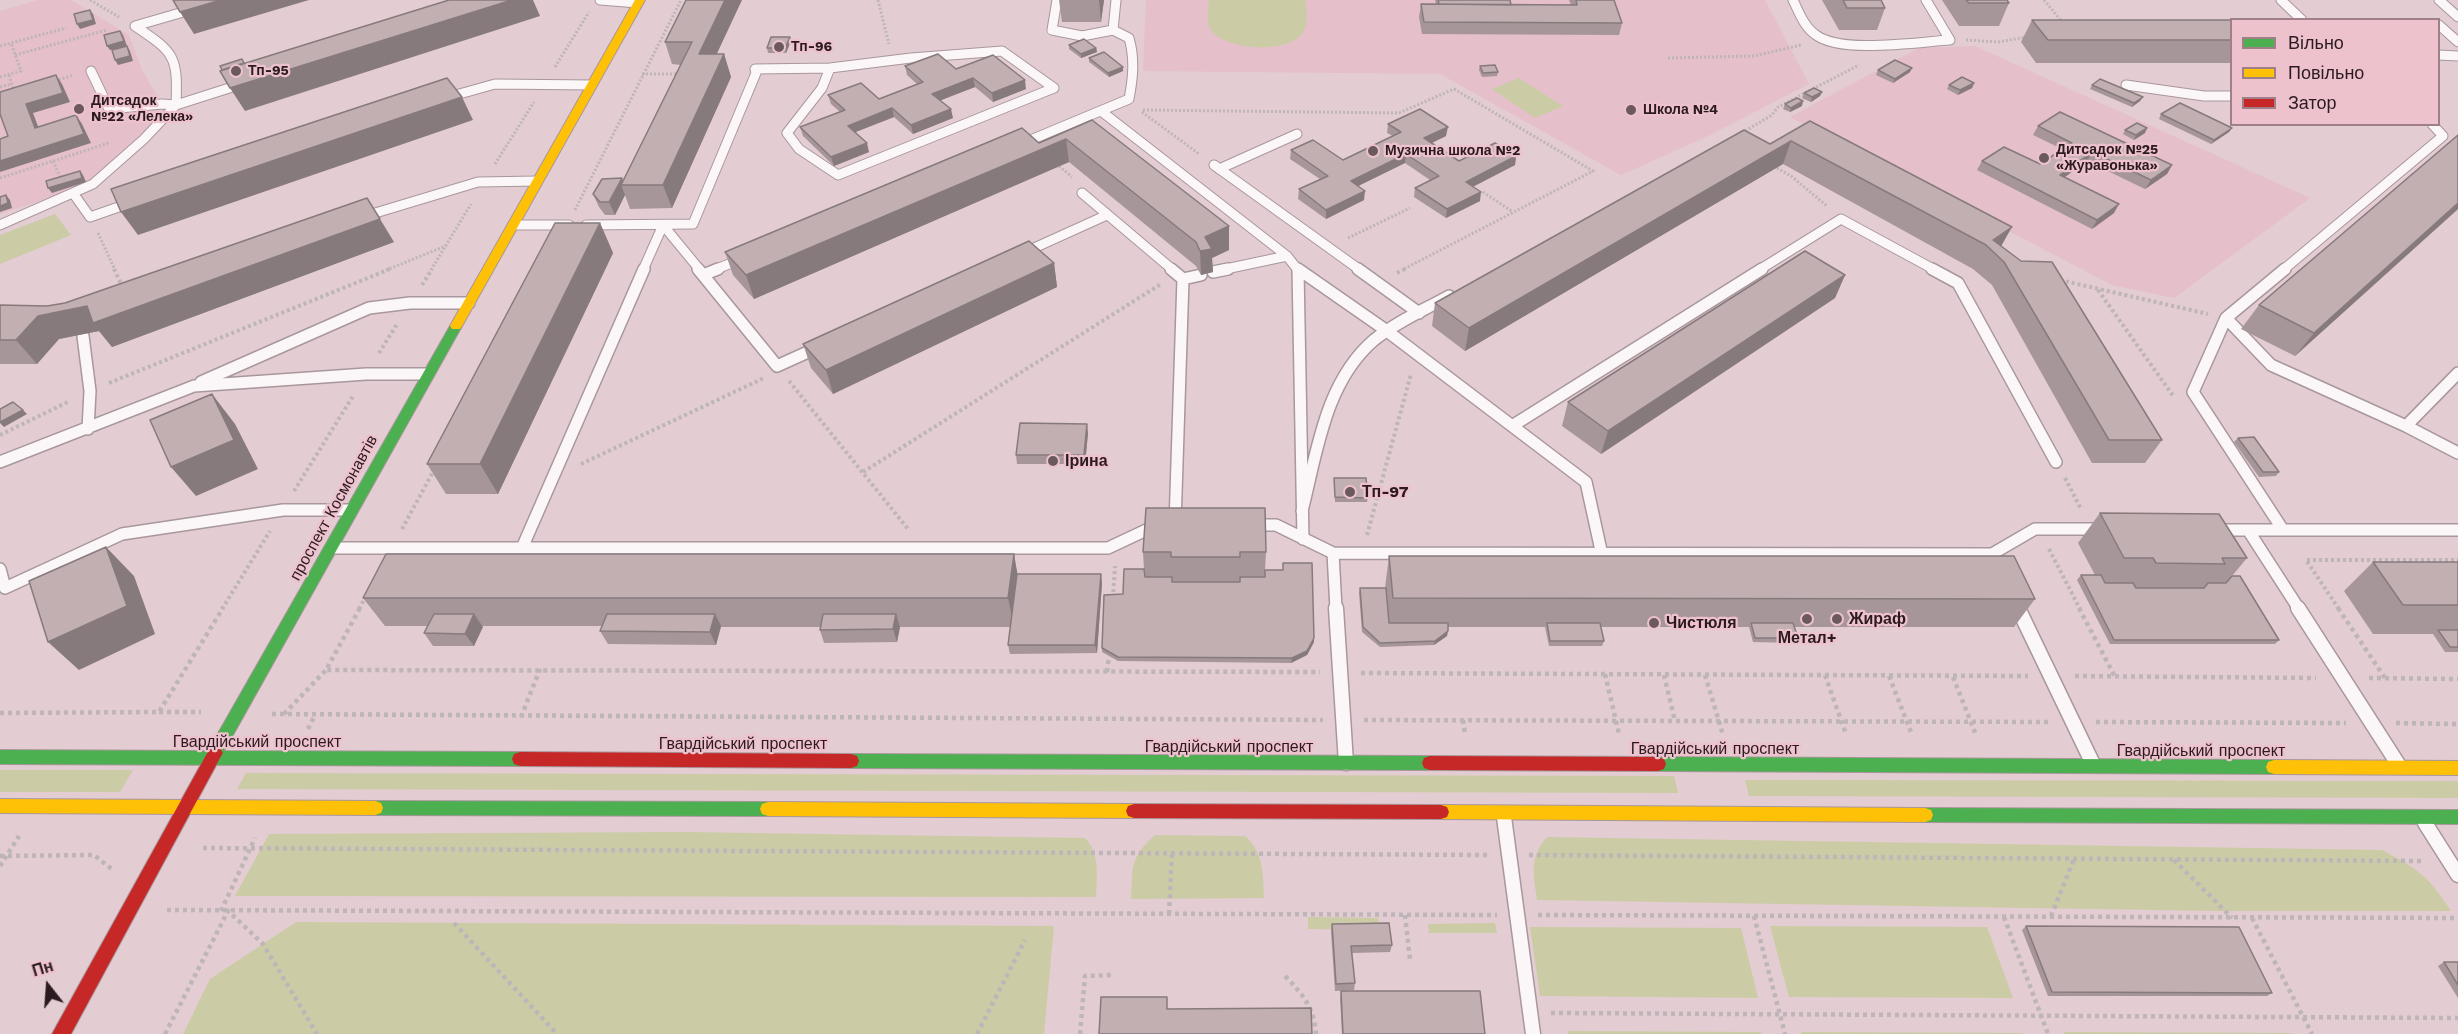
<!DOCTYPE html>
<meta charset="utf-8">
<style>
body{margin:0}
#map{position:relative;width:2458px;height:1034px;overflow:hidden;background:#e3ccd2;font-family:"Work Sans",sans-serif}
canvas{display:block}
.legend{position:absolute;left:2230px;top:18px;width:210px;height:108px;box-sizing:border-box;background:#edc2cd;border:2px solid #9f7f88;margin:0;padding:8px 10px;list-style:none;font-size:18px;color:#2b1b20}
.legend li{display:flex;align-items:center;gap:12px;height:30px}
.legend b{width:30px;border:2px solid #9f7f88}
.north{position:absolute;left:18px;top:956px;width:60px;height:60px;-webkit-text-stroke:4px #edc2cd;paint-order:stroke;rotate:343deg;font-size:16px;font-weight:700;line-height:24px;text-align:center;color:#2b1b20}
.north::after{content:'';display:block;margin:auto;width:21px;height:27px;background:#2b1b20;clip-path:polygon(50% 0,100% 100%,50% 72%,0 100%)}
</style>
<div id="map">
<canvas width="2458" height="1034"></canvas>
<ul class="legend">
<li><b style="height:8px;background:#4caf50"></b>Вільно</li>
<li><b style="height:8px;background:#ffc107"></b>Повільно</li>
<li><b style="height:8px;background:#c62828"></b>Затор</li>
</ul>
<div class="north">Пн</div>
</div>
<script>
const g = document.querySelector('canvas').getContext('2d');
g.lineJoin = 'round';
function fill(path, color) { g.fillStyle = color; g.fill(path, 'evenodd'); }
function trace(path, color, width, dash) { g.strokeStyle = color; g.lineWidth = width; g.lineCap = dash ? 'butt' : 'round'; g.setLineDash(dash || []); g.stroke(path); }
function write(font, color, halo, rows, align = 'center') {
  g.font = font + ' "Work Sans",sans-serif'; g.lineWidth = 4.5; g.setLineDash([]); g.textBaseline = 'middle'; g.strokeStyle = halo; g.fillStyle = color; for (const [text, x, y, turn = 0] of rows) {
    g.save(); g.translate(x, y); g.rotate((+turn || 0) * Math.PI / 180); g.textAlign = isNaN(turn) ? turn : align; if (halo) g.strokeText(text, 0, 0); g.fillText(text, 0, 0); g.restore();
  }
}
fill(new Path2D(`
 M38,0H71L129,35L142,70L162,104L150,126L82,187L0,214V11Z
 M1146,0H1765L1809,84L1708,136L1621,175L1440,74L1143,71Z
 M1975,46L2310,198L2174,298L2112,285L1790,117L1919,48Z`), '#e5bfc9');
fill(new Path2D(`
 M1209,0H1306C1306,10 1309,23 1303,32C1290,55 1222,51 1210,28C1206,20 1208,9 1209,0Z
 M1519,78L1563,106L1535,118L1492,89Z
 M55,214L71,235L0,264V235Z
 M0,770H133L120,792H0Z
 M246,773L1674,776L1678,793L237,789Z
 M1745,780L2458,781V798L1749,796Z
 M685,832L1085,838C1100,853 1097,877 1096,897L235,896L269,834Z
 M1155,835L1245,836C1264,852 1263,875 1264,898L1131,899C1133,867 1129,859 1155,835Z
 M1547,837L2382,850C2420,870 2428,876 2451,911H2217L1537,900C1534,874 1528,859 1547,837Z
 M1308,917L1378,918L1379,930L1308,929Z
 M296,922L1054,926L1044,1034H183L210,979Z
 M1495,923L1497,933H1429L1428,924Z
 M1770,926L1987,927L2013,998L1789,997Z
 M1530,927L1741,928L1758,998L1540,996Z
 M1568,1031L1761,1032V1034H1568Z
 M1801,1032L2023,1033V1034H1801Z
 M2064,1032L2291,1033V1034H2065Z`), '#cbcca6');
const laneFar2 = new Path2D(`
 M600,0L638,3
 M1057,0L1052,30L1082,36L1113,30L1116,0
 M1793,0C1799,12 1804,27 1816,35C1841,54 1919,42 1950,40L1926,0
 M2281,0L2302,20
 M2439,0L2458,17
 M2439,25L2458,42
 M1002,51L1054,88L838,175L799,149L787,133L822,88L830,68L911,58Z
 M2438,55L2458,56
 M91,71L109,109L162,104L176,105L245,83
 M2126,85L2204,96H2232
 M445,98L495,84L592,85
 M1101,111L1287,256L1298,270
 M1021,144L1129,99C1133,78 1135,59 1129,38L1113,30
 M1214,165L1360,270
 M1219,169L1297,134
 M73,193L90,217L133,202
 M1082,193L1173,270
 M362,217L478,182L538,181
 M0,225L93,184L144,139L176,105C178,56 175,53 135,26L225,0
 M513,225H569
 M586,225L693,224L756,73L755,69L830,68
 M1023,253L1107,215
 M1298,269L1300,270
 M643,270L663,225L700,270
 M714,270L744,258
 M1221,270L1287,256
 M1759,270L1841,219L1935,270
 M2283,270L2443,136L2432,124`);
const laneFar1 = new Path2D(`
 M698,269L777,366L819,347
 M1171,269L1183,279L1175,524
 M1298,269L1303,539
 M1298,269L1387,331L1586,482L1602,555
 M1358,269L1419,313
 M1932,269L1958,283L2056,462
 M1213,272L1228,269
 M703,275L718,269
 M1183,279L1201,275
 M2226,318L2271,365L2406,426
 M83,336L90,391L88,429
 M2458,373L2406,426L2458,453
 M201,382L369,308L410,303H469
 M1512,426L1762,269
 M0,462L194,386L366,374H428
 M1302,511C1317,452 1325,382 1374,340C1396,322 1424,310 1449,296
 M1249,525H1276L1333,553L1336,609
 M2213,530H2458
 M2248,530L2299,609
 M2283,530L2193,392L2226,318L2285,269
 M334,548H1108L1157,525
 M522,548L644,269
 M1333,553L1992,554L2035,529H2103
 M0,569L5,588L122,534L283,510H351
 M2016,604L2018,609`);
const lane = new Path2D(`
 M1336,608L1346,763
 M2018,608L2093,764
 M2298,608L2398,764
 M1504,817L1533,1034
 M2425,823L2458,875`);
const fast = new Path2D(`
 M456,322L462,326L224,751L520,752L526,754L528,759L526,764L520,766L0,764V750L208,751L450,326Z
 M851,754L1430,756L1436,758L1438,763L1436,768L1430,770L851,768L845,766L843,761L845,756Z
 M1658,757L2274,760L2280,762L2282,767L2280,772L2274,774L1658,771L1652,769L1650,764L1652,759Z
 M375,801L768,802L774,804L776,809L774,814L768,816L375,815L369,813L367,808L369,803Z
 M1925,808L2458,810V824L1925,822L1919,820L1917,815L1919,810Z`);
const slow = new Path2D(`
 M635,0H645L462,326L460,329H452L450,326Z
 M2274,760L2458,761V775L2274,774L2268,772L2266,767L2268,762Z
 M0,799L375,801L381,803L383,808L381,813L375,815L0,813Z
 M768,802L1134,804L1140,806L1142,811L1140,816L1134,818L768,816L762,814L760,809L762,804Z
 M1441,805L1925,808L1931,810L1933,815L1931,820L1925,822L1441,819L1435,817L1433,812L1435,807Z`);
const jam = new Path2D(`
 M215,746L220,748L223,753L220,758L71,1034H52L210,748Z
 M520,752L851,754L857,756L859,761L857,766L851,768L520,766L514,764L512,759L514,754Z
 M1430,756L1658,757L1664,759L1666,764L1664,769L1658,771L1430,770L1424,768L1422,763L1424,758Z
 M1134,804L1441,805L1447,807L1449,812L1447,817L1441,819L1134,818L1128,816L1126,811L1128,806Z`);
trace(laneFar2, '#a8979c', 11);
trace(laneFar1, '#a8979c', 14);
trace(lane, '#a8979c', 17);
trace(fast, '#a8979c', 2);
trace(slow, '#a8979c', 2);
trace(jam, '#a8979c', 2);
trace(new Path2D(`
 M90,0L119,17
 M878,0L889,44
 M2044,0L2063,23
 M1966,40L1998,42L2027,37
 M0,46L66,28
 M15,55L107,30
 M1668,58L1754,56L1801,45
 M555,67L589,12
 M642,74H679
 M9,75L14,91
 M0,77L21,71L11,43
 M55,81L74,75
 M0,87L12,84
 M1143,110L1399,113L1454,89L1593,171L1402,270
 M1142,112L1199,154
 M1742,133L1772,115L1778,107L1859,65
 M53,161L60,177
 M495,164L534,102
 M1059,166L1072,177
 M1777,168L1791,176L1827,206
 M0,178L109,143
 M1483,192L1513,212
 M575,210L681,0
 M98,233L115,270
 M1348,238L1410,208
 M386,270L446,246
 M431,270L471,204`), '#bdb5b8', 3, [2, 2]);
trace(new Path2D(`
 M114,269L122,286
 M1397,273L1405,269
 M2060,280L2208,314
 M422,285L432,269
 M2098,290L2174,397
 M379,353L397,324
 M789,381L908,529
 M109,383L390,269
 M0,435L70,401
 M581,464L764,378
 M863,472L1161,284
 M2065,478L2081,509
 M294,491L353,396
 M402,529L434,470
 M1367,535L1411,374
 M2049,549L2080,609
 M1113,598L1115,566
 M222,609L270,531
 M359,609L366,596
 M2339,609L2306,560H2458`), '#bdb5b8', 4, [3, 3]);
trace(new Path2D(`
 M360,608L326,670L1320,672
 M2079,608L2115,677
 M2338,608L2385,678
 M1107,672L1109,656
 M1361,673L2028,676
 M1605,674L1619,734
 M1664,675L1675,721
 M1705,675L1723,735
 M1825,675L1846,734
 M1889,676L1912,735
 M2075,676L2316,678
 M1953,677L1976,735
 M2369,678L2458,679
 M159,712H201
 M0,713L159,712L223,608
 M272,714L1323,720
 M284,714L326,670
 M521,717L540,669
 M1364,720L2049,722
 M1463,720L1465,734
 M2096,722L2346,723
 M2396,723L2458,724
 M308,729L315,715
 M203,848L1488,855
 M1529,855L2424,861
 M0,856L94,855L113,870
 M2174,860L2232,918
 M0,866L19,836
 M167,910L1497,915
 M221,911L255,838
 M1169,914L1172,853
 M1405,915L1410,960
 M1538,915L2458,918
 M1754,916L1785,1034
 M2051,916L2074,859
 M2004,917L2048,1034
 M2252,918L2312,1034
 M454,923L557,1034
 M1285,976C1303,995 1314,1007 1316,1034
 M1551,1013L2458,1018
 M165,1034L228,911L263,944L317,1034
 M977,1034L1025,940
 M1080,1034L1085,976L1114,975`), '#bdb5b8', 4.5, [4, 4]);
trace(laneFar2, '#fbf7f8', 9);
trace(laneFar1, '#fbf7f8', 11);
trace(lane, '#fbf7f8', 14);
fill(fast, '#4caf50');
fill(slow, '#ffc107');
fill(jam, '#c62828');
fill(new Path2D(`
 M686,0L717,54H724L731,77L672,208L630,209L625,195L615,215H605L599,207L593,194L622,178L623,181L681,65L672,64L665,42Z
 M1059,0H1104L1101,22H1062Z
 M1435,0H1510L1511,5H1571L1569,0H1614L1622,23L1619,35L1422,34L1419,17L1421,4H1436Z
 M1822,0H1881L1885,8L1877,30H1839Z
 M1942,0H2007L2009,3L1999,26H1959Z
 M2032,20H2232V63H2036L2021,42Z
 M791,41L786,53H768L767,48Z
 M1069,45L1096,48L1097,52L1081,58L1069,49Z
 M1089,58L1123,71L1109,77L1089,62Z
 M905,66L956,69L1026,89L993,102L975,87L940,100L953,118L913,134L894,117L856,132L869,152L834,166L803,136L800,127L840,112L831,104L828,95L879,99L917,84L907,75Z
 M1480,66L1498,72L1497,76L1482,77L1479,70Z
 M1878,70L1910,72L1893,83L1876,75Z
 M1974,83L1972,88L1958,95L1947,89L1949,85Z
 M2092,85L2143,97L2140,101L2132,107L2090,89Z
 M1822,92L1820,96L1811,102L1802,98L1804,93Z
 M1785,104L1802,106L1790,112L1783,109Z
 M2161,114L2232,128L2229,132L2211,144L2159,119Z
 M1092,120L1229,250L1212,258L1213,272L1201,275L1196,266L1069,162L754,299L733,275L725,252L1039,143Z
 M1810,121L2002,246L2162,440L2145,463H2092L1992,285L1973,269L1783,164L1465,351L1432,326L1435,303L1770,144Z
 M1388,124L1446,136L1432,143L1459,161L1516,156L1515,165L1473,186L1480,201L1446,218L1414,197L1415,188L1430,180L1405,163L1358,186L1364,200L1326,219L1298,199L1299,189L1320,179L1290,159L1291,150L1343,160L1393,136L1387,133Z
 M2038,126L2172,165L2167,174L2145,189L2087,161L2065,177L2114,213L2092,229L1977,170L1982,161L2040,164L2062,149L2033,135Z
 M2125,130L2145,133L2134,140L2123,134Z
 M2458,135V209L2295,356L2241,329L2259,305Z
 M600,223L613,253L498,494H446L427,464Z
 M394,242L112,347L99,331L59,339L37,364H0V305L47,306L65,303Z
 M1054,263L1057,287L833,394L811,368L803,344Z
 M1845,275L1835,298L1601,454L1562,426L1568,402Z
 M1088,433L1085,464H1017L1016,455Z
 M2238,438L2279,472L2276,476L2259,477L2234,442Z
 M1334,478L1368,498L1367,502H1335Z
 M2100,513L2247,558L2232,576L2279,640L2275,644H2110L2077,580L2081,575H2095L2078,543Z
 M1143,552H1266L1265,570L1314,638V642L1307,655L1291,663L1118,661L1102,652V648L1123,594L1144,569Z
 M1014,554L1017,574L1102,583L1097,653L1010,654L1008,645L1011,627H900L897,642L824,643L820,630V627H721L716,645L608,644L600,631L602,626H482L474,646H433L424,633L427,626H385L363,598Z
 M1389,556L2035,599L2014,627H1794L1798,638L1796,643L1753,642L1749,627H1601L1604,641L1602,646H1549L1545,627H1448L1447,636L1434,645L1380,647L1362,632L1359,593L1360,588H1385Z
 M2373,562H2458V652H2445L2433,634H2373L2344,591Z
 M1332,924L1392,945L1390,952L1352,953L1355,983L1354,990L1335,991L1331,932Z
 M2026,926L2272,993L2267,996H2048L2022,930Z
 M2444,962H2458V998L2438,966Z
 M1341,991L1485,1034H1342L1340,998Z`), '#a69699');
fill(new Path2D(`
 M221,0H309L194,34L180,12Z
 M512,0H533L540,16L245,111L230,88Z
 M725,0H742L706,77L699,54Z
 M1099,0H1104L1101,22Z
 M90,10L93,14L96,24L80,29L77,24Z
 M120,31L123,35L127,46L110,50L107,46Z
 M790,37L791,41L786,53L785,48Z
 M127,46L130,51L133,61L118,65L115,60Z
 M1096,48L1097,52L1081,58V54Z
 M724,54L731,77L672,208L663,185Z
 M1123,67V71L1109,77L1108,73Z
 M1912,68L1910,72L1893,83L1895,79Z
 M56,75L62,84L70,102L33,113L42,137L35,128L26,104Z
 M973,78L975,87L934,103L932,94Z
 M1025,80L1026,89L993,102L992,93Z
 M1974,83L1972,88L1958,95L1960,90Z
 M1822,92L1820,96L1811,102L1812,97Z
 M462,97L473,120L138,235L121,212Z
 M2143,97L2140,101L2132,107L2134,103Z
 M1803,101L1802,106L1790,112L1791,108Z
 M892,108L894,117L850,134L848,126Z
 M951,109L953,118L913,134L911,125Z
 M76,115L82,124L91,143L0,172V161Z
 M1448,127L1446,136L1423,147L1424,138Z
 M2147,128L2145,133L2134,140L2136,135Z
 M2232,128L2229,132L2211,144L2214,140Z
 M1066,139L1069,162L754,299L746,275Z
 M1791,141L1783,164L1465,351L1469,328Z
 M867,143L869,152L834,166L831,157Z
 M2092,152L2087,161L2055,184L2060,175Z
 M1406,154L1405,163L1350,190L1351,181Z
 M1516,156L1515,165L1465,191L1466,182Z
 M2172,165L2167,174L2145,189L2151,180Z
 M80,171L83,175L86,182L52,193L48,188Z
 M622,178L624,185H621L625,195L615,215L609,202Z
 M1365,191L1364,200L1326,219V210Z
 M1481,192L1480,201L1446,218L1447,209Z
 M6,195L10,200L12,208L0,212V206Z
 M2458,203V209L2295,356L2314,333Z
 M2119,204L2114,213L2092,229L2097,220Z
 M380,219L394,242L112,347L99,331L59,339L37,364L16,340L38,316Z
 M600,223L613,253L498,494L480,464Z
 M1229,226V250L1212,258L1213,272L1201,275L1200,251L1205,237Z
 M2012,227L1999,250L1993,240Z
 M1054,263L1057,287L833,394L826,370Z
 M1845,275L1835,298L1601,454L1608,431Z
 M212,394L235,424L258,469L196,496L171,467Z
 M23,410L27,414L4,427L0,423V422Z
 M1087,424L1088,433L1085,464L1084,455Z
 M106,547L134,576L155,634L79,670L48,642Z
 M1014,554L1019,583L1014,627L1008,598Z
 M1101,574L1102,583L1097,653L1095,645Z
 M474,614L483,627L474,646L465,634Z
 M715,614L721,626L716,645L710,632Z
 M896,614L900,627L897,642L893,629Z
 M1448,631L1447,636L1434,645L1435,641Z
 M1314,638V642L1307,655L1291,663L1292,658Z`), '#877a7d');
const building = new Path2D(`
 M173,0H221L180,12Z
 M449,0H512L230,88L220,71Z
 M686,0H725L699,54H724L663,185H621L692,42H665Z
 M1438,0H1510L1511,5L1439,4Z
 M1576,0H1614L1622,23L1424,22L1421,4L1577,5Z
 M1843,0H1881L1885,8H1847Z
 M1966,0H2007L2009,3H1969Z
 M90,10L93,20L77,24L74,14Z
 M2032,20H2232V40H2048Z
 M120,31L124,41L107,46L104,35Z
 M771,37H790L785,48H767Z
 M1084,39L1096,48L1081,54L1069,45Z
 M127,46L130,56L115,60L112,50Z
 M1104,52L1123,67L1108,73L1089,58Z
 M938,54L956,69L993,55L1025,80L992,93L973,78L932,94L951,109L911,125L892,108L848,126L867,143L831,157L800,127L845,110L828,95L861,83L879,99L923,82L905,66Z
 M242,59L244,63L222,70L220,66Z
 M1895,60L1912,68L1895,79L1878,70Z
 M1495,65L1498,72L1483,73L1480,66Z
 M56,75L63,93L26,104L35,128L76,115L84,134L0,161V139L8,136L0,114V92Z
 M1962,77L1974,83L1960,90L1949,85Z
 M447,78L462,97L121,212L111,189Z
 M2100,79L2143,97L2134,103L2092,85Z
 M1814,88L1822,92L1812,97L1804,93Z
 M1797,98L1803,101L1791,108L1785,104Z
 M2180,103L2232,128L2214,140L2161,114Z
 M1420,109L1448,127L1424,138L1459,161L1495,143L1516,156L1466,182L1481,192L1447,209L1415,188L1439,176L1406,154L1351,181L1365,191L1326,210L1299,189L1328,176L1291,150L1313,140L1343,160L1401,132L1388,124Z
 M2060,112L2172,165L2151,180L2092,152L2060,175L2119,204L2097,220L1982,161L2004,147L2040,164L2072,143L2038,126Z
 M1092,120L1229,226L1205,237L1212,249L1200,251L1196,242L1066,139L746,275L725,252L1022,128L1039,143Z
 M1810,121L2012,227L1993,240L2021,261L2052,262L2162,440H2109L2004,262L1986,245L1791,141L1469,328L1435,303L1744,130L1770,144Z
 M2137,123L2147,128L2136,135L2125,130Z
 M2458,135V203L2314,333L2259,305Z
 M80,171L82,178L48,188L46,181Z
 M622,178L609,202H600L593,194L602,179Z
 M6,195L8,203L0,206V197Z
 M367,198L380,219L93,323L87,306L38,316L16,340H0V305L47,306L65,303Z
 M555,223H600L480,464H427Z
 M1029,241L1054,263L826,370L803,344Z
 M1805,251L1845,275L1608,431L1568,402Z
 M212,394L234,440L171,467L150,420Z
 M13,402L23,410L0,422V409Z
 M1020,423L1087,424L1084,455H1016Z
 M2254,437L2279,472H2263L2238,438Z
 M1334,478H1366L1368,498L1335,497Z
 M1146,508H1265L1266,552H1240V557H1171V552H1143Z
 M2100,513L2219,514L2247,558H2222L2225,564L2156,563L2153,558H2124Z
 M106,547L127,606L48,642L29,581Z
 M386,554H1014L1008,598H363Z
 M1389,556H2014L2035,599L1393,598Z
 M2373,562H2458V605H2403Z
 M1283,563H1312L1314,638L1307,651L1292,658L1118,657L1102,648L1104,595L1123,594L1124,569H1144L1145,577H1172V582H1240V577H1265V570H1283Z
 M1017,574H1101L1095,645H1008Z
 M2081,575H2101L2105,583H2133L2136,588H2204L2208,583H2226L2232,576H2240L2279,640H2114Z
 M1360,588H1386L1389,623H1448V631L1435,641L1380,643L1363,627Z
 M434,614H474L465,634L424,633Z
 M607,614H715L710,632L600,631Z
 M823,614H896L893,629L820,630Z
 M1547,623H1600L1604,641H1550Z
 M1751,623H1793L1798,638H1755Z
 M2438,630H2458V647H2450Z
 M1389,923L1392,945L1351,946L1355,983L1336,984L1332,924Z
 M2026,926L2239,927L2272,993L2052,992Z
 M2444,962H2458V985Z
 M1341,991H1480L1485,1034H1343Z
 M1101,997H1167V1009L1311,1008L1312,1034H1099Z`);
fill(building, '#c1afb2');
trace(building, '#877a7d', 1.5);
for (const [x, y, r, color] of [
 [779,47,6,"#6b595e"],
 [236,71,6,"#6b595e"],
 [79,109,6,"#6b595e"],
 [1631,110,6,"#6b595e"],
 [1373,151,6,"#6b595e"],
 [2044,158,6,"#6b595e"],
 [1053,461,6,"#6b595e"],
 [1350,492,6,"#6b595e"],
 [1807,619,6,"#6b595e"],
 [1837,619,6,"#6b595e"],
 [1654,623,6,"#6b595e"]
]) { const dot = new Path2D(); dot.arc(x, y, r, 0, 2 * Math.PI); g.fillStyle = color; g.fill(dot); trace(dot, '#edc2cd', 2); }
write('bold 14px', '#2b1b20', '#edc2cd', [
 ["Тп-96",791,47],
 ["Тп-95",248,71],
 ["Дитсадок",91,101],
 ["№22 «Лелека»",91,117],
 ["Школа №4",1643,110],
 ["Дитсадок №25",2056,150],
 ["«Журавонька»",2056,166],
 ["Музична школа №2",1385,151]
], 'left');
write('bold 16px', '#2b1b20', '#edc2cd', [
 ["Ірина",1065,461],
 ["Тп-97",1362,492],
 ["Жираф",1849,619],
 ["Чистюля",1666,623],
 ["Метал+",1807,638,"center"]
], 'left');
write('16px', '#2b1b20', '#edc2cd', [
 ["проспект Космонавтів",334,508,-61],
 ["Гвардійський проспект",257,742],
 ["Гвардійський проспект",743,744],
 ["Гвардійський проспект",1229,747],
 ["Гвардійський проспект",1715,749],
 ["Гвардійський проспект",2201,751]
]);
</script>
